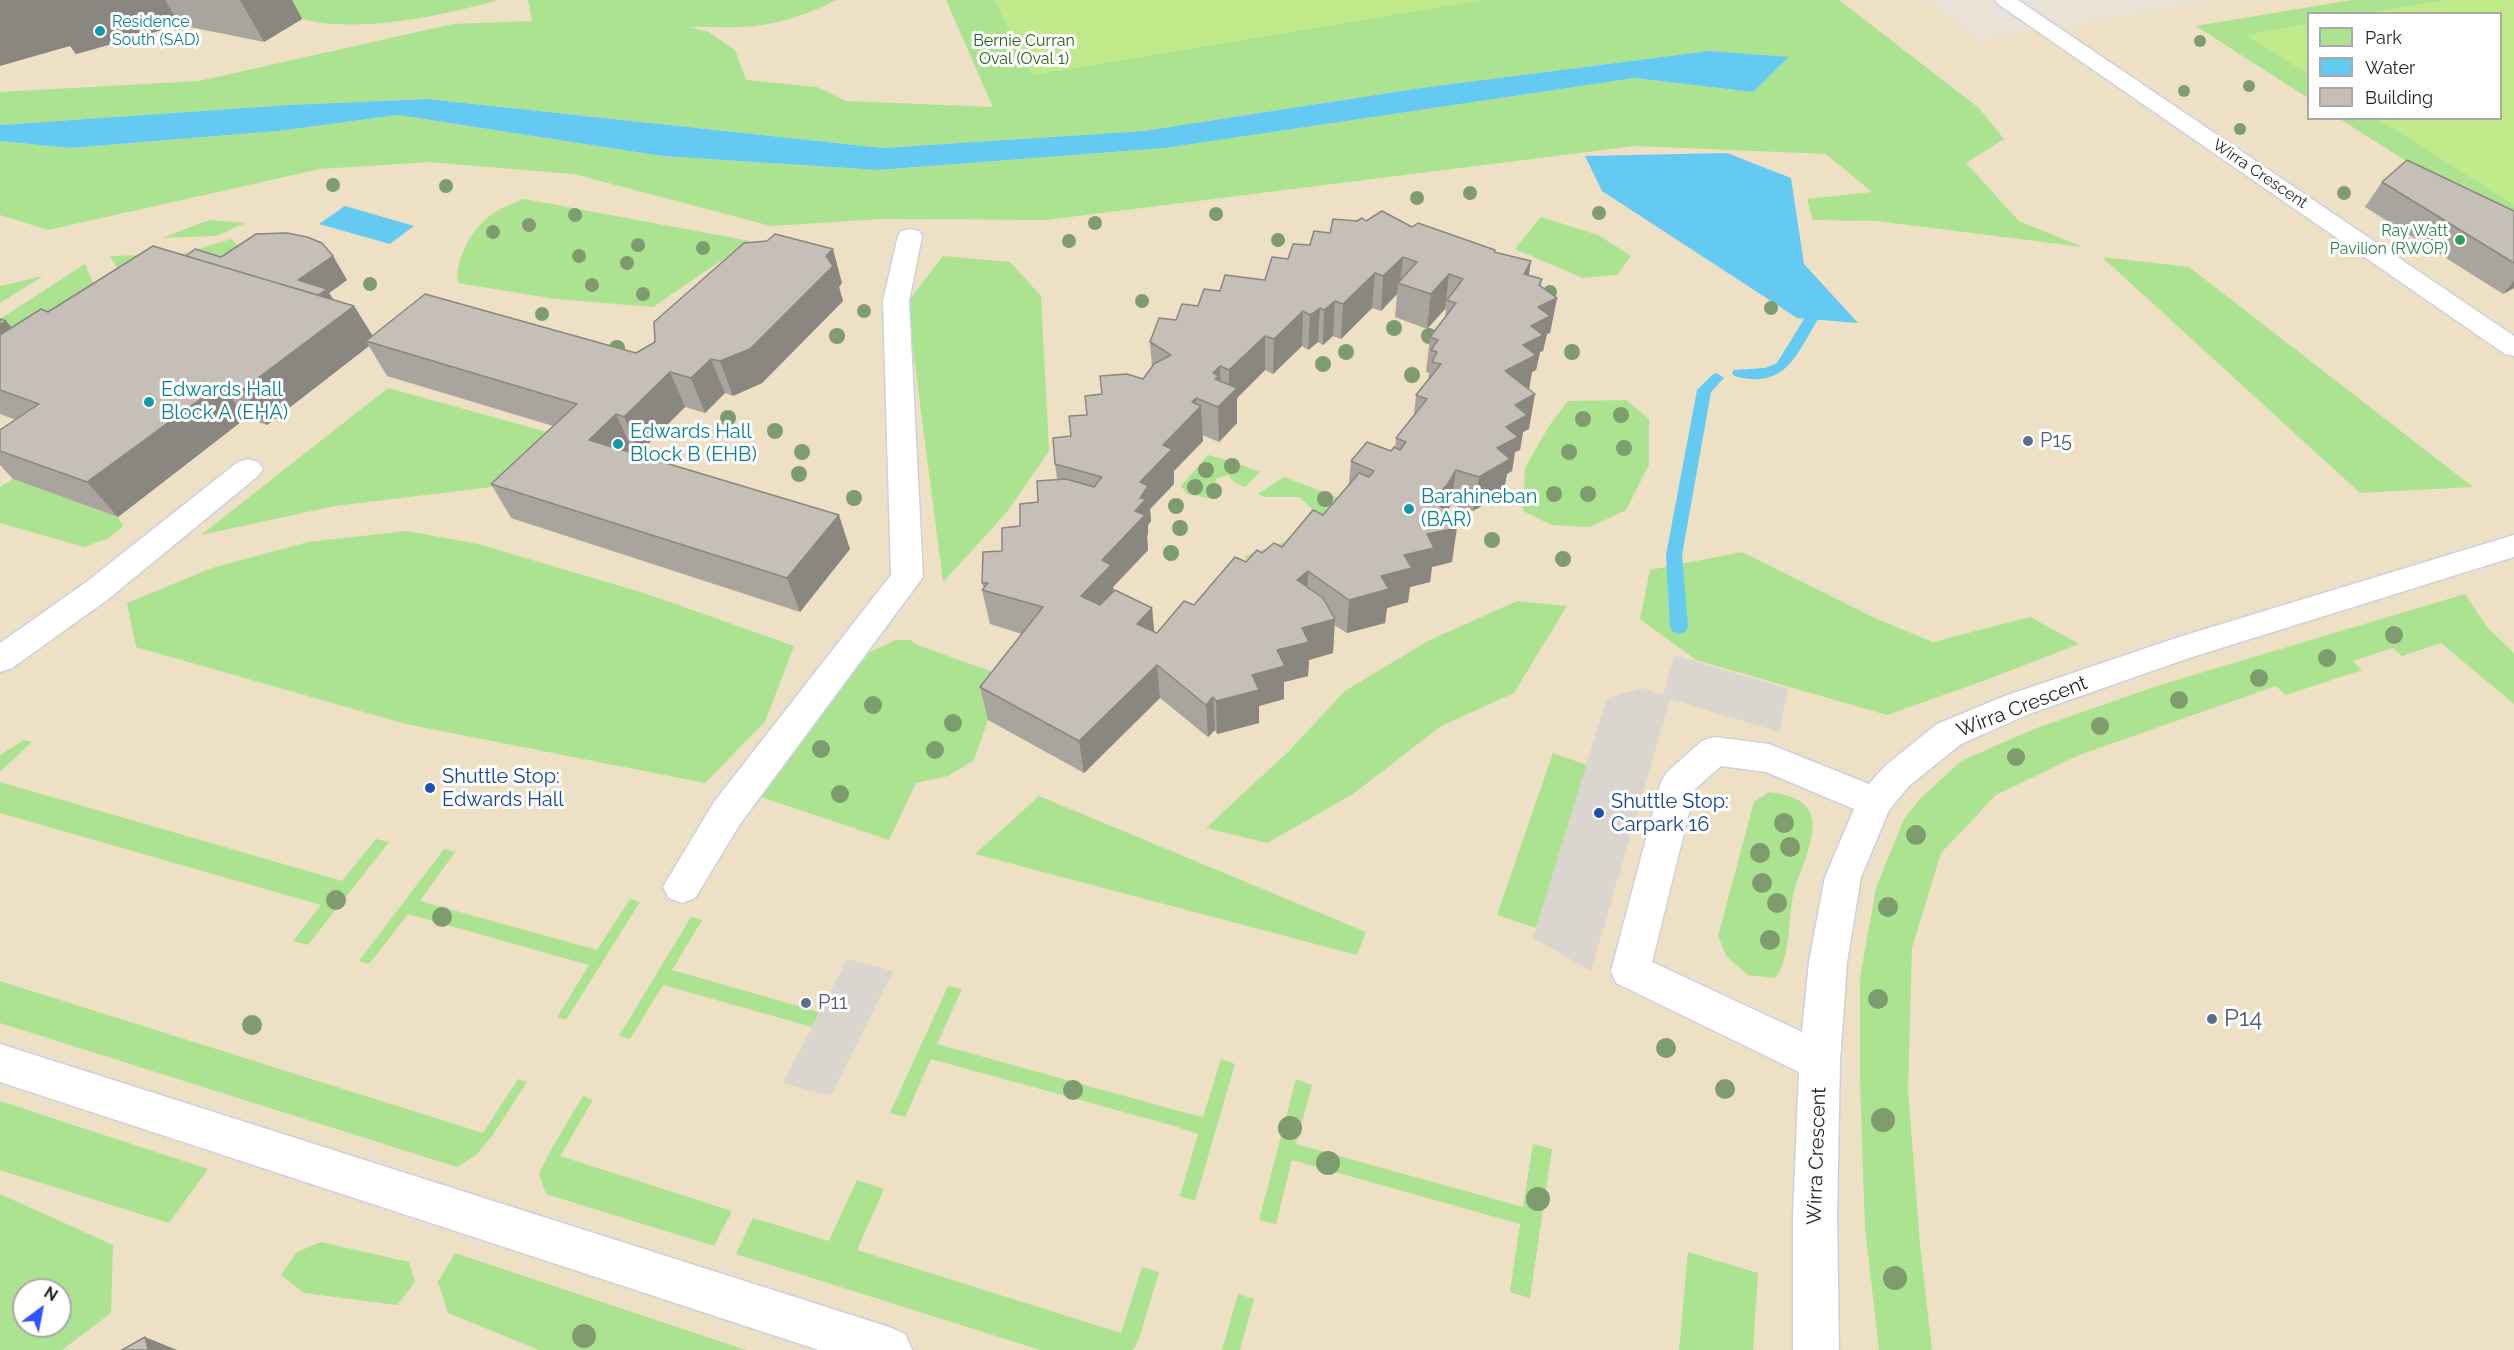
<!DOCTYPE html>
<style>
body{margin:0}
#map{position:relative;width:2514px;height:1350px;overflow:hidden;background:#eae2d7;font-family:Raleway,sans-serif}
canvas{display:block}
.legend{position:absolute;left:2307px;top:12px;width:195px;height:108px;box-sizing:border-box;background:#fff;border:2px solid #a8a8a8;margin:0;padding:8px 10px;list-style:none;font-size:18px;color:#262626}
.legend li{display:flex;align-items:center;gap:12px;height:30px}
.legend b{width:30px;border:2px solid #a8a8a8}
.north{position:absolute;left:12px;top:1278px;width:60px;height:60px;box-sizing:border-box;background:#fff;border:2px solid #a8a8a8;border-radius:50%;rotate:32deg;font-size:16px;font-weight:700;line-height:24px;text-align:center;color:#262626}
.north::after{content:'';display:block;margin:auto;width:21px;height:27px;background:#2f53ff;clip-path:polygon(50% 0,100% 100%,50% 72%,0 100%)}
</style>
<div id="map">
<canvas width="2514" height="1350"></canvas>
<ul class="legend">
<li><b style="height:16px;background:#ace390"></b>Park</li>
<li><b style="height:16px;background:#65caf1"></b>Water</li>
<li><b style="height:16px;background:#c5bfb7"></b>Building</li>
</ul>
<div class="north">N</div>
</div>
<script>
const g = document.querySelector('canvas').getContext('2d');
g.lineJoin = 'round';
function fill(path, color) { g.fillStyle = color; g.fill(path, 'evenodd'); }
function trace(path, color, width, dash) { g.strokeStyle = color; g.lineWidth = width; g.lineCap = dash ? 'butt' : 'round'; g.setLineDash(dash || []); g.stroke(path); }
function write(font, color, halo, rows, align = 'center') {
  g.font = font + ' Raleway,sans-serif'; g.lineWidth = 6; g.setLineDash([]); g.textBaseline = 'middle'; g.strokeStyle = halo; g.fillStyle = color; for (const [text, x, y, turn = 0] of rows) {
    g.save(); g.translate(x, y); g.rotate((+turn || 0) * Math.PI / 180); g.textAlign = isNaN(turn) ? turn : align; if (halo) g.strokeText(text, 0, 0); g.fillText(text, 0, 0); g.restore();
  }
}
fill(new Path2D(`
 M0,0H1926L1981,40L2220,0H2514V1350H0ZM2308,14H2500V118H2308ZM24,1290H60V1326H24Z`), '#ede0c5');
fill(new Path2D(`
 M291,0H499C446,14 390,27 334,24C313,23 291,16 270,12Z
 M528,0H836C805,16 776,25 741,27C724,28 706,26 689,27L709,32L735,50L746,80L817,87L846,101L993,107L946,0H1839L1979,108L2004,139L1966,163L2019,221L2083,247L1877,221L1813,220L1807,199L1872,192L1826,154L1635,146L1046,220L881,219L771,226L574,174L430,162L320,169L48,230L0,215V141L70,148L278,131L398,115L662,156L878,170L1165,148L1635,78L1753,92L1788,58L1709,51L1421,88L1143,131L883,148L427,99L288,105L0,125V92L199,81L453,24L532,21Z
 M2351,0H2514V230L2340,119L2500,118V14H2308V98L2196,26Z
 M524,199L750,241L653,307L556,299L458,283C454,258 475,223 497,211C505,206 515,203 524,199Z
 M1541,217L1598,235L1631,256L1617,275L1583,278L1515,249Z
 M209,220L246,223L216,236L162,238Z
 M231,239L238,245L224,259L137,299L110,256L182,254Z
 M943,256L1010,262L1041,296L1049,451L1007,512L943,582L907,303Z
 M2102,257L2189,267L2473,487L2360,493Z
 M85,264L102,303L0,333V319Z
 M43,276L0,303V286Z
 M388,388L565,437L516,484L335,506L201,535Z
 M1626,400L1649,419V465L1626,510L1590,527L1551,525L1523,511L1525,468L1549,426L1568,401Z
 M1208,455L1234,462L1260,472L1245,487L1235,483L1228,475L1217,478L1214,485L1220,491L1212,499L1187,494L1181,486Z
 M1284,477L1350,502L1328,530L1247,564L1245,556L1295,538L1310,523L1312,509L1300,497H1264L1258,494Z
 M13,479L118,517L123,526L109,538L84,547L0,523V487Z
 M407,531L478,544L647,594L794,646L765,722L705,783L406,724L136,647L127,603L212,568L308,542Z
 M1742,552L1877,619L1933,642L2030,617L2079,644L1986,680L1887,715L1696,660L1640,619L1650,570Z
 M2465,594L2487,627L2514,653V704L2441,643L2402,656L2393,648L2353,661L2362,670L2286,695L2276,686L2079,755L1996,795L1941,853L1912,948L1908,1090L1920,1244L1932,1350H1879L1865,1228L1860,1082V978L1876,888L1904,819L1922,797L1961,761L2034,729L2160,685Z
 M1517,601L1567,606L1514,693L1441,726L1353,794L1267,843L1206,828L1288,752L1345,691L1428,641Z
 M896,640H910L920,646L1018,681L988,720L974,760L948,776L916,783L889,840L755,795L870,652Z
 M24,740L32,742L0,772V755Z
 M1553,753L1587,765L1536,928L1497,915Z
 M0,782L342,881L376,839L389,842L308,945L293,941L321,905L0,813Z
 M1769,792C1784,794 1806,798 1811,815C1818,835 1800,871 1794,891C1787,920 1792,952 1776,978L1748,975L1727,957L1718,936L1754,802Z
 M1039,796L1366,932L1357,955L975,854Z
 M444,849L455,852L420,901L597,950L630,899L640,902L566,1020L557,1017L589,965L408,914L369,964L359,961Z
 M691,917L702,920L672,970L819,1012L812,1027L663,985L630,1039L619,1036Z
 M0,981L483,1133L518,1079L527,1082L492,1136L476,1155L457,1167L0,1023Z
 M948,986L962,989L937,1044L1175,1110L1203,1117L1221,1059L1235,1064L1195,1201L1180,1196L1198,1134L1171,1125L931,1059L905,1117L890,1113Z
 M1296,1079L1312,1085L1296,1144L1523,1207L1533,1144L1552,1149L1530,1298L1510,1292L1520,1224L1292,1160L1276,1224L1259,1220Z
 M583,1096L593,1100L560,1156L732,1211L714,1246L546,1194L539,1174L549,1153Z
 M0,1101L208,1169L169,1223L0,1170Z
 M857,1180L884,1189L857,1250L1121,1333L1142,1267L1159,1272L1139,1339L1133,1350H1040L736,1254L753,1218L829,1241Z
 M0,1194L113,1245L111,1313L62,1350H0ZM24,1290H60V1326H24Z
 M321,1242L409,1262L415,1282L397,1305L304,1293L281,1275L297,1252Z
 M1688,1252L1758,1273L1753,1350H1679Z
 M455,1253L746,1350H539L448,1313L438,1282Z
 M1238,1294L1254,1299L1240,1350H1222Z`), '#ace390');
fill(new Path2D(`
 M994,0H1481L1033,75Z
 M2446,0H2514V205L2378,119L2500,118V14L2368,13Z
 M2308,24V74L2246,35Z`), '#c1eb8b');
fill(new Path2D(`
 M1674,655L1788,689L1779,732L1670,699L1591,971L1533,938L1536,928L1607,698L1643,688L1663,695Z
 M847,959L893,971L831,1096L783,1083Z`), '#dad5ce');
fill(new Path2D(`
 M1709,51L1789,57L1753,92L1635,78L1165,148L878,170L662,156L398,115L278,131L70,148L0,141V125L288,105L427,99L883,148L1143,131L1421,88Z
 M1727,153L1791,178L1804,264L1858,323L1797,318L1602,191L1585,156Z
 M345,206L414,226L390,244L319,224Z`), '#65caf1');
fill(new Path2D(`
 M1811,315L1818,319C1796,355 1786,390 1734,376L1732,373L1734,370L1765,368L1777,363L1806,316Z
 M1717,373L1724,378L1711,392L1682,555L1688,627L1685,632L1679,634L1673,632L1670,627L1666,555L1697,390L1712,375Z`), '#65caf1');
const lane = new Path2D(`
 M1995,0H2018L2514,336V356L2505,354L1998,4Z
 M910,229L919,231L922,236L909,301L923,577L740,824L695,898L682,903L669,898L663,887L714,802L891,575L883,301L898,236L901,231Z
 M248,459L258,462L263,469L258,476L107,600L12,668L0,672V643L85,583L238,462Z
 M2514,535V557L2189,658L2029,714L1961,744L1909,786L1889,810L1861,877L1847,962L1840,1061L1837,1216L1839,1350H1793V1216L1799,1072L1616,983L1611,971L1661,782L1667,772L1702,741L1714,737L1769,744L1869,784L1885,766L1937,724L2005,696L2179,637ZM1721,766L1766,772L1854,809L1825,877L1809,962L1802,1032L1652,962L1695,789Z
 M0,1044L889,1327L905,1334L912,1350H819L0,1082Z`);
trace(lane, '#ccd0e1', 3);
fill(lane, '#fff');
g.fillStyle = '#7e9c6d';
for (const [x, y, r] of [
 [2200,41,6],
 [2249,86,6],
 [2184,91,6],
 [2240,129,6],
 [333,185,7],
 [446,186,7],
 [1470,193,7],
 [2344,193,7],
 [1417,198,7],
 [1599,213,7],
 [1216,214,7],
 [575,215,7],
 [1095,223,7],
 [529,225,7],
 [493,232,7],
 [1278,240,7],
 [1069,241,7],
 [638,245,7],
 [703,248,7],
 [579,256,7],
 [627,263,7],
 [370,284,7],
 [592,285,7],
 [1550,292,7],
 [643,294,7],
 [1142,301,7],
 [1771,308,7],
 [864,311,7],
 [542,314,7],
 [1394,328,8],
 [837,336,8],
 [1429,336,8],
 [617,348,8],
 [1346,352,8],
 [1572,352,8],
 [1323,364,8],
 [1412,375,8],
 [1621,415,8],
 [728,418,8],
 [1583,419,8],
 [775,431,8],
 [1624,448,8],
 [802,452,8],
 [1569,452,8],
 [1232,466,8],
 [1206,470,8],
 [799,474,8],
 [1195,487,8],
 [1214,491,8],
 [1554,494,8],
 [1588,494,8],
 [854,498,8],
 [1325,499,8],
 [1176,506,8],
 [1180,528,8],
 [1492,540,8],
 [1171,553,8],
 [1563,559,8],
 [2394,635,9],
 [2327,658,9],
 [2259,678,9],
 [2179,700,9],
 [873,705,9],
 [953,723,9],
 [2100,726,9],
 [821,749,9],
 [935,750,9],
 [2016,757,9],
 [840,794,9],
 [1784,823,10],
 [1916,835,10],
 [1790,847,10],
 [1760,853,10],
 [1762,883,10],
 [336,900,10],
 [1777,903,10],
 [1888,907,10],
 [442,917,10],
 [1770,940,10],
 [1878,999,10],
 [252,1025,10],
 [1666,1048,10],
 [1725,1089,10],
 [1073,1090,10],
 [1883,1120,12],
 [1290,1128,12],
 [1328,1163,12],
 [1538,1199,12],
 [1895,1278,12],
 [584,1336,12]
]) { g.beginPath(); g.arc(x, y, r, 0, 2 * Math.PI); g.fill(); }
fill(new Path2D(`
 M0,0H292L302,19L264,42L180,25L76,54L70,46Z
 M2382,182L2514,211V288L2503,294L2365,207Z
 M1357,221H1366L1412,227L1495,252L1531,261L1529,275L1542,279L1541,286L1557,298L1550,333L1547,334L1543,351L1540,352L1536,370L1532,372L1529,389V429L1523,432L1520,450L1515,452L1512,471L1507,474L1503,494L1473,511L1451,505L1446,513L1452,562L1432,567L1430,582L1410,587L1408,602L1387,608L1385,623L1347,633L1334,625L1333,653L1309,660L1308,676L1284,682V699L1259,706V723L1217,734L1215,730L1208,737L1160,698L1084,773L988,720L980,687L1022,634L990,624L982,590L984,588L982,583L1002,551L1038,502L1057,479L1055,464L1071,436L1102,394L1143,379L1152,367L1150,342L1176,320L1220,291L1265,280L1288,259L1330,233ZM1397,294L1395,317L1427,329L1445,309H1446L1445,317L1430,337L1426,372L1429,373L1428,381L1416,395L1414,415L1396,438L1395,448L1391,451L1351,461L1349,484L1323,515L1282,547L1262,553L1246,562L1194,605L1157,633L1154,632L1152,608L1114,591L1113,587L1148,550L1147,536L1148,534V525L1151,521L1150,509L1174,484V471L1203,441L1202,435L1219,442L1237,423V398L1265,370L1273,374L1302,346L1308,350L1318,342L1323,345L1333,336L1341,339L1372,308L1381,311Z
 M186,256L221,257L333,256L347,280L329,293L334,300L354,306L372,336L636,353L842,283L839,287L843,301L762,383L733,396L725,393L705,413L685,407L640,452L632,449L629,452L850,549L800,612L511,518L491,484L553,426L387,376L369,346L267,425L246,418L118,517L13,479L0,465V430L16,420L0,414V319L6,321L12,328Z`), '#a9a49d');
fill(new Path2D(`
 M0,0H165L180,25L76,54L70,46L0,66Z
 M240,0H292L302,19L264,42Z
 M833,249L842,283L839,287L843,301L762,383L733,396L720,361Z
 M333,256L347,280L329,293L342,314L298,280Z
 M1403,257L1400,283H1398L1397,294L1381,311L1383,276Z
 M1531,261L1525,295L1524,274Z
 M1375,273L1372,308L1341,339L1343,304Z
 M1449,274L1445,309L1427,329L1431,294Z
 M2514,281V288L2503,294Z
 M1557,298L1550,333L1547,334L1543,351L1540,352L1536,370L1532,372L1529,389L1505,371L1523,345L1538,307Z
 M1335,301L1333,336L1323,345L1324,310Z
 M354,306L376,341H366L369,346L267,425L242,390Z
 M1320,308L1318,342L1308,350L1310,315Z
 M1303,311L1302,346L1273,374L1274,339Z
 M6,321L36,356L0,358V325Z
 M1265,336V370L1237,398V423L1219,442L1218,407L1213,373L1220,366L1221,401L1229,396V370Z
 M711,359L725,393L705,413L691,378Z
 M670,372L685,407L640,452L624,417Z
 M221,384L246,418L118,517L87,482Z
 M1535,394L1529,429L1523,432L1520,450L1515,452L1512,471L1507,474L1503,494L1473,511L1479,477L1497,448L1515,405Z
 M1196,398L1197,411L1201,406L1203,441L1174,471V484L1150,509L1151,521L1148,525V534L1147,536L1148,550L1113,587L1115,599L1086,630L1081,596L1102,560L1135,511L1140,482L1163,445L1192,402Z
 M616,414L632,449L606,474L589,440Z
 M1456,470L1451,505L1442,520L1430,500Z
 M839,515L850,549L800,612L787,578Z
 M1457,528L1452,562L1432,567L1430,582L1410,587L1408,602L1387,608L1385,623L1347,633L1349,600L1381,576L1427,534Z
 M1308,571L1307,605L1297,580Z
 M1152,608L1155,641L1137,624Z
 M1335,619L1333,653L1309,660L1308,676L1284,682V699L1259,706V723L1217,734L1216,701L1252,675L1277,650L1302,628Z
 M1157,665L1160,698L1084,773L1079,741Z
 M1213,697L1215,730L1208,737L1206,705Z
 M145,1337L177,1350H148Z`), '#8a8680');
const building = new Path2D(`
 M2407,160L2514,211V263L2382,182Z
 M1382,211L1412,227L1418,223L1495,250L1494,252L1531,261L1524,274L1542,279L1539,285L1557,298L1538,307L1550,316L1531,326L1543,335L1523,345L1536,355L1505,371L1535,394L1515,405L1527,415L1506,427L1518,437L1497,448L1510,459L1479,477L1456,470L1447,485L1430,500L1443,508L1457,528L1427,534L1434,548L1404,555L1412,568L1381,576L1389,589L1349,600L1308,571L1297,580L1323,598L1335,619L1302,628L1309,642L1277,650L1285,666L1252,675L1259,690L1216,701L1213,697L1206,705L1157,665L1079,741L980,687L1043,607L982,590L988,583H982L983,552L1002,551V528L1020,526V504L1038,502L1037,481L1066,479L1094,487L1102,477L1055,464L1053,438L1071,436L1069,416L1087,415L1085,396L1102,394L1100,376L1127,374L1143,379L1154,364L1171,355L1150,342L1159,318L1176,320L1182,304L1198,306L1204,289L1220,291L1225,275L1265,280L1272,257L1288,259L1293,244L1310,245L1314,231L1330,233L1333,219L1357,221L1362,218L1366,221ZM1403,257L1417,262L1398,283L1431,294L1449,274L1463,279L1447,300L1456,303L1430,337L1438,340L1431,350L1437,352L1432,362L1441,364L1416,395L1427,399L1396,438L1406,442L1400,450L1394,447L1391,451L1367,442L1351,461L1374,471L1369,477L1359,473L1323,515L1313,510L1282,547L1274,543L1262,553L1257,550L1246,562L1235,557L1194,605L1184,601L1157,633L1137,624L1152,608L1115,590L1100,605L1081,596L1111,565L1102,560L1145,515L1135,511L1146,499L1140,498L1148,486L1140,482L1172,449L1163,445L1201,406L1192,402L1196,398L1218,407L1237,388L1215,379L1219,376L1213,373L1220,366L1229,370L1265,336L1274,339L1303,311L1310,315L1320,308L1324,310L1335,301L1343,304L1375,273L1383,276Z
 M287,233L307,237L322,243L333,256L298,280L327,289L318,295L186,256L195,249L221,257L256,234Z
 M775,234L833,249L826,256L833,266L750,349L720,361L711,359L691,378L670,372L624,417L616,414L589,440L839,515L787,578L491,484L577,404L366,341L425,294L636,353L655,342L654,322L744,243L767,241Z
 M153,246L354,306L242,390L221,384L87,482L0,451V430L39,404L0,390V335L41,309L48,312Z
 M0,319L6,321L0,325Z
 M145,1337L148,1350H122Z`);
fill(building, '#c5bfb7');
trace(building, '#8a8680', 1.5);
for (const [x, y, r, color] of [
 [100,31,6,"#0f9aa8"],
 [2460,240,6,"#2e9e5b"],
 [149,402,6,"#0f9aa8"],
 [2028,441,6,"#5c6f8a"],
 [618,444,6,"#0f9aa8"],
 [1409,509,6,"#0f9aa8"],
 [430,788,6,"#1a4fb4"],
 [1599,813,6,"#1a4fb4"],
 [806,1003,6,"#5c6f8a"],
 [2212,1019,6,"#5c6f8a"]
]) { const dot = new Path2D(); dot.arc(x, y, r, 0, 2 * Math.PI); g.fillStyle = color; g.fill(dot); trace(dot, '#fff', 2); }
write('16px', '#0d838f', '#fff', [
 ["Residence",112,22],
 ["South (SAD)",112,40]
], 'left');
write('16px', '#256317', '#fff', [
 ["Bernie Curran",1024,41],
 ["Oval (Oval 1)",1024,59]
]);
write('16px', '#262626', '#fff', [
 ["Wirra Crescent",2260,174,34]
]);
write('16px', '#27864d', '#fff', [
 ["Ray Watt",2448,231],
 ["Pavilion (RWOP)",2448,249]
], 'right');
write('20px', '#0d838f', '#fff', [
 ["Edwards Hall",161,390],
 ["Block A (EHA)",161,413],
 ["Edwards Hall",630,432],
 ["Block B (EHB)",630,455],
 ["Barahineban",1421,497],
 ["(BAR)",1421,520]
], 'left');
write('20px', '#4e5e75', '#fff', [
 ["P15",2040,441],
 ["P11",818,1003]
], 'left');
write('20px', '#262626', '#fff', [
 ["Wirra Crescent",2022,707,-21],
 ["Wirra Crescent",1817,1156,-88]
]);
write('20px', '#164399', '#fff', [
 ["Shuttle Stop:",442,777],
 ["Edwards Hall",442,800],
 ["Shuttle Stop:",1611,802],
 ["Carpark 16",1611,825]
], 'left');
write('24px', '#4e5e75', '#fff', [
 ["P14",2224,1019]
], 'left');
</script>
